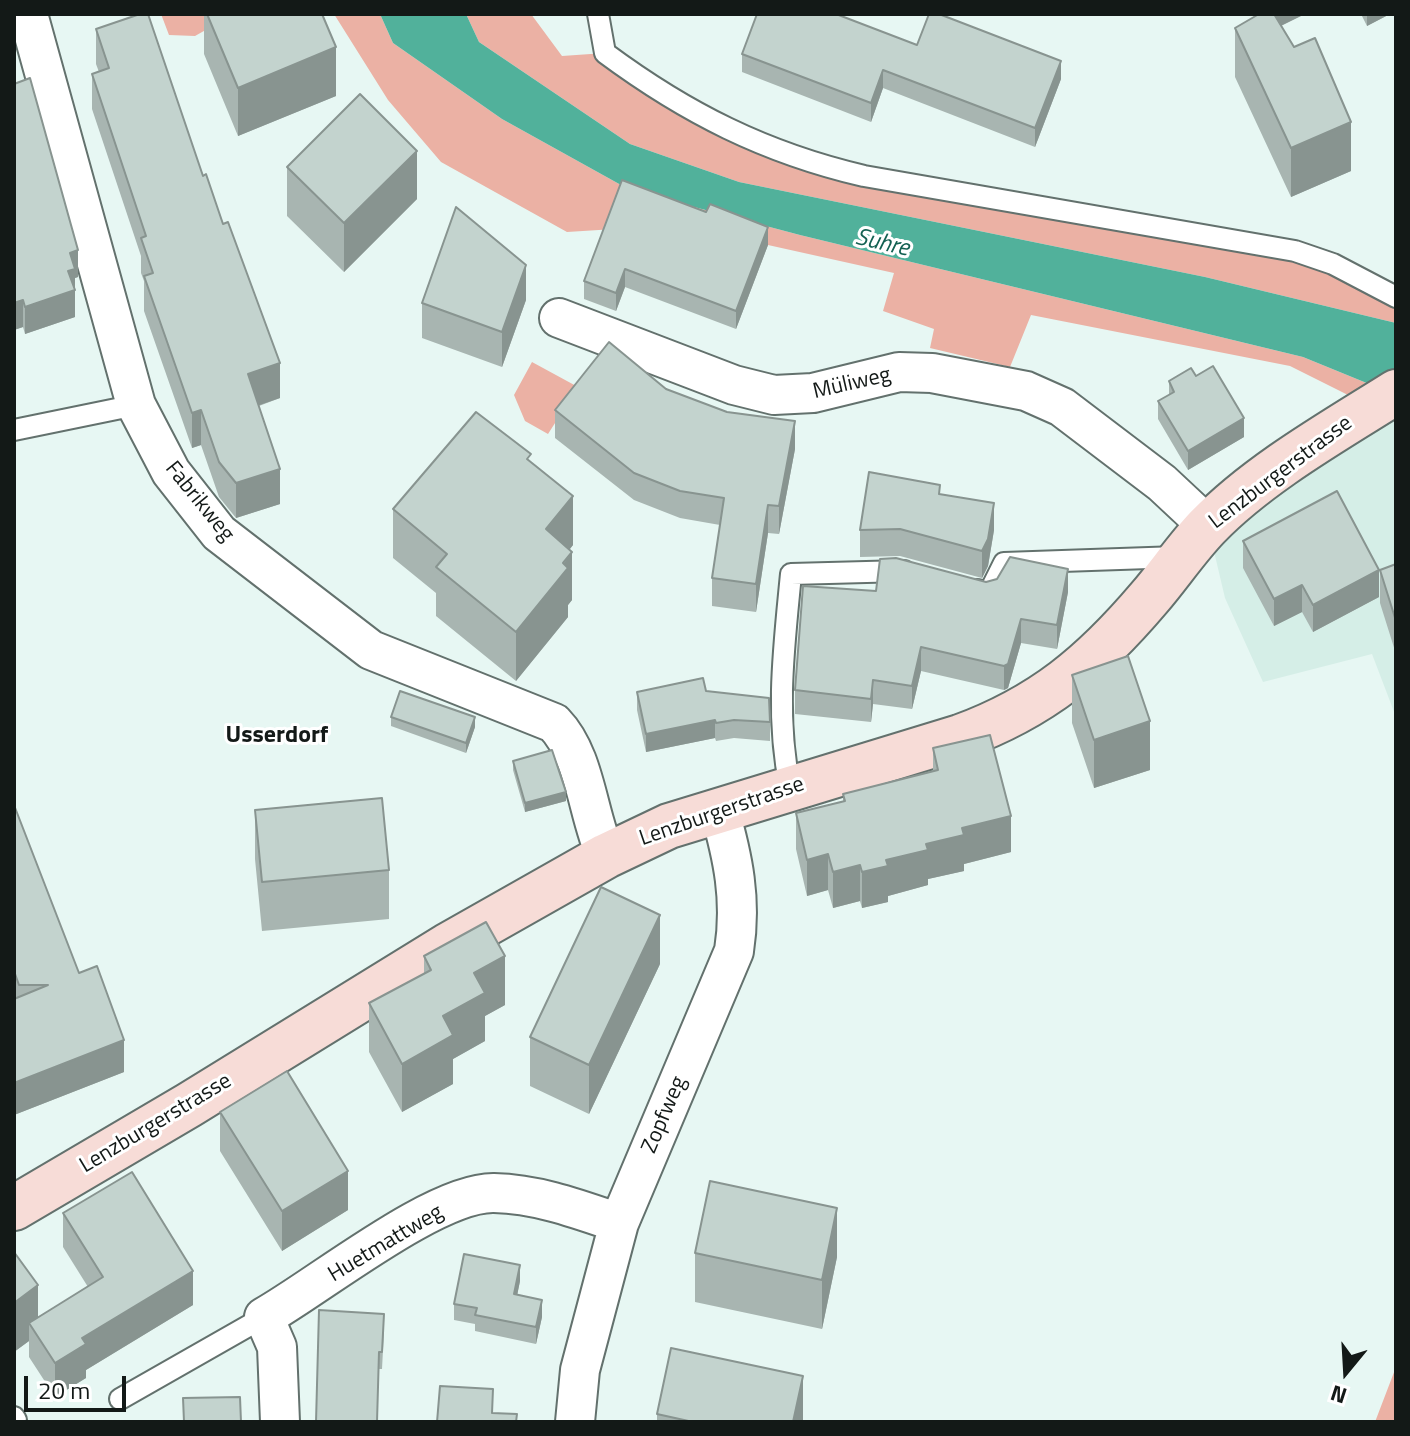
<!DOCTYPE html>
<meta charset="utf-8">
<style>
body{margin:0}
#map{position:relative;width:1410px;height:1436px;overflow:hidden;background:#e7f7f3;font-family:"Titillium Web",sans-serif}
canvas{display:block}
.frame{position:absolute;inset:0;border:16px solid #131917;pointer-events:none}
.north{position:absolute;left:1306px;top:1332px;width:80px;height:80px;-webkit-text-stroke:6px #fff;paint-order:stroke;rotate:198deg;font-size:22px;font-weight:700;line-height:32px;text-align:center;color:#131917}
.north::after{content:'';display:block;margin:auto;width:28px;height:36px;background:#131917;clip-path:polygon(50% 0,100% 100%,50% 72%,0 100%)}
.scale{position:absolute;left:24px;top:1376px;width:102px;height:36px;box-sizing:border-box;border:4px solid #131917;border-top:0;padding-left:10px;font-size:24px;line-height:28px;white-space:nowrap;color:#131917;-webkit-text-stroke:6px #fff;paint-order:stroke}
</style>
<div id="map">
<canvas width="1410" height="1436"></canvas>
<div class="frame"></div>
<div class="north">N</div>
<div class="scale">20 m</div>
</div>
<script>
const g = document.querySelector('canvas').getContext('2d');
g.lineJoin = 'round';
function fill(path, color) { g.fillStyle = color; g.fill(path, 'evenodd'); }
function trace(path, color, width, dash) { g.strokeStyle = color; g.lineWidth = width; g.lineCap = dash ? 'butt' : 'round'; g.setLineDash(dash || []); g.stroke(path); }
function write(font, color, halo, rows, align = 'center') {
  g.font = font + ' "Titillium Web",sans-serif'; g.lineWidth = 6; g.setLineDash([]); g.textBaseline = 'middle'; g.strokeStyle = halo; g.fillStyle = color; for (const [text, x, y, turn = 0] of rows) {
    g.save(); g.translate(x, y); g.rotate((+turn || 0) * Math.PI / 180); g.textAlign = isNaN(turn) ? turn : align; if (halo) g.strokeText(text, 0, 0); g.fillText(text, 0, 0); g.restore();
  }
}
fill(new Path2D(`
 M1372,407L1396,419V717L1372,654L1263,682L1225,598L1208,526Z`), '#d5eee7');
fill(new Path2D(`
 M161,14H234L195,36L169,35Z
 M334,14H380L393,43L502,119L630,190L800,235L1303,357L1396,395V419L1290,366L1031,315L1010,367L930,348L934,329L883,311L894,273L768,245L710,223L567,232L441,162L388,100Z
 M466,14H531L562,56L605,53L665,97L868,181L1319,265L1396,307V323L1205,277L739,182L630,144L479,42Z
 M532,362L578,387L548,434L525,421L514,395Z
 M1396,1367V1422H1375Z`), '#ebb1a4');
fill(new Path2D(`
 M380,14H466L479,42L630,144L739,182L1205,277L1396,323V395L1303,357L800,235L630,190L502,119L393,43Z`), '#51b19b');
const service = new Path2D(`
 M598,14L605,53C686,113 765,153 864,176L1295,251L1333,264L1396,297
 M14,430L136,405
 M977,590L989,593L1004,563L1178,557
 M790,787C775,715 784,647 791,574L904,571
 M120,1399L264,1317
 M14,1417L16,1420`);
const minor = new Path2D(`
 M28,14L136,405L171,472L219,533L371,650L554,723C586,756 587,814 606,856
 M559,318L734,385L774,395L813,393L899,372L932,373L1026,391L1062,407L1162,483L1208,526
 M280,1422L277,1347L264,1317C319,1286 435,1192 494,1193C538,1194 578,1209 619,1223
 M575,1422L580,1370L619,1223L734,951C742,900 733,857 719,809`);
const secondary = new Path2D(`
 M14,1208L189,1105L447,946L606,856L669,826L960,737C1042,707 1093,664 1149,598C1169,575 1186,549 1207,527C1258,474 1334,431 1396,392`);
trace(service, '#63716d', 24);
trace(minor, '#63716d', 42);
trace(secondary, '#63716d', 48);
trace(service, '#fff', 20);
trace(minor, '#fff', 38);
trace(secondary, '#f7dcd7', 44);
fill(new Path2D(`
 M204,14H322L336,96L238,136L204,54Z
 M1254,14H1305L1281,26L1351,171L1291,197L1235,77V28L1256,16Z
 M1361,14H1390L1367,26Z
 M96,29L280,398L259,406L280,504L236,518L219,497L201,445L192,448L144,311V281L141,273V256L92,109V74L99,72L96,64Z
 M917,45L1061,79L1035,147L883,88L871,122L742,72V54Z
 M14,84L78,277L75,278V317L25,334L23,327L14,330Z
 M287,167L417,199L344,272L287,216Z
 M706,212L768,245L736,329L625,287L616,311L584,299V281Z
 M526,300L502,367L422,338V303Z
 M1169,381L1244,437L1188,470L1158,419V401L1169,395Z
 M666,389L795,449L779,534L768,533L756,612L712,606V578L720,525L680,518L634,500L555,438V410Z
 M531,462L573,545L570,549L572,600L568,605V617L516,681L436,616V593L393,558V509Z
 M940,495L994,530L988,566L982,578L900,556L860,557V530Z
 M1243,541L1379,597L1313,632L1302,612L1274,626L1243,568Z
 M1396,564V654L1380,603V570Z
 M986,582L1068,592L1057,649L1021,643L1008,688L1004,690L921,671L912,709L873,704L871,722L795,714V690L876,591Z
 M1072,675L1150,770L1094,788L1072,723Z
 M706,691L770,722V741L734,738L716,741L715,738L646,752L637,710V692Z
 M391,717L475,727L466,753L391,726Z
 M933,748L1011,852L964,864V871L928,879V885L888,896V902L862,908L860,901L833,908L828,890L807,896L796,849V813L843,802V794L933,771Z
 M513,761L566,801L525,812L513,770Z
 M14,805L79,973L124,1072L14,1115Z
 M255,810L389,870V919L262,931L255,859Z
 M424,956L505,1005L485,1016V1041L453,1059V1084L402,1112L369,1052V1003L424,974Z
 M660,964L589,1114L530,1086V1037Z
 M220,1112L348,1210L282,1251L220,1151Z
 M63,1213L193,1305L86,1370V1378L55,1397L29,1357V1341L14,1352V1252L38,1317L88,1287L63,1247Z
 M695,1253L837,1257L822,1329L695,1302Z
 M520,1281L517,1295L542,1317L536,1344L475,1331V1324L454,1320V1304Z
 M384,1331L382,1369H379L316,1422Z
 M657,1414L803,1422H657Z`), '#a8b5b1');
fill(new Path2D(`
 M1270,14H1305L1270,31Z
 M1367,14H1390L1367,26Z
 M336,47V96L238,136V88Z
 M1061,61V79L1035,147V128Z
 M883,70V88L871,122V103Z
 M1351,122V171L1291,197V148Z
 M417,151V199L344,272V223Z
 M768,227V245L736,329V311Z
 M78,250V277L75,278V317L25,334V307L70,253Z
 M526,265V300L502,367V332Z
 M625,269V287L616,311V293Z
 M23,300V327L14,330V303Z
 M280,363V398L248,409V374Z
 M201,410V445L192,448V413Z
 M1244,418V437L1188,470V451Z
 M795,421V449L779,534V506Z
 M280,469V504L236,518V483Z
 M573,496V545L546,578V529Z
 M994,503V530L988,566L982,578V551Z
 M768,505V533L756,612V584Z
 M572,552V600L568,605V617L516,681V632Z
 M1068,569V592L1057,649V625Z
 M1379,570V597L1313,632V605Z
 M1302,585V612L1274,626V599Z
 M1021,619V643L1008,688L1004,690V666Z
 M921,647V671L912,709V686Z
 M873,680V704L871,722V699Z
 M475,717V727L466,753V743Z
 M715,720V738L646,752V734Z
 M1150,721V770L1094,788V740Z
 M566,792V801L525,812V803Z
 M1011,816V852L964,864V871L928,879V885L888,896V902L862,908V872L886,860L962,828Z
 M828,854V890L807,896V860Z
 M860,865V901L833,908V872Z
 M660,915V964L589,1114V1065Z
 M505,956V1005L485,1016V1041L453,1059V1084L402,1112V1064L474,973Z
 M124,1040V1072L14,1115V1083Z
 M348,1171V1210L282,1251V1211Z
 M837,1208V1257L822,1329V1280Z
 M520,1265V1281L514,1311V1294Z
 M193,1271V1305L86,1370V1378L55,1397V1363L82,1338Z
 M38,1285V1334L29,1323V1341L14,1352V1303Z
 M542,1300V1317L536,1344V1327Z
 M803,1376V1422H793Z`), '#889490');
const building = new Path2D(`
 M140,14H148L203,176L206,174L223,224L228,222L280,363L248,374L280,469L236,483L219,462L201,410L192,413L144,276L153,273L141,238L146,236L92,74L109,68L96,29Z
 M207,14H322L336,47L238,88Z
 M757,14H836L917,45L929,14H939L1061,61L1035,128L883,70L871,103L742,54Z
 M1259,14H1274L1294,47L1315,38L1351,122L1291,148L1235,28Z
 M30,78L78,250L70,253L75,269L68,271L75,290L25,307L23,300L14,303V84Z
 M360,94L417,151L344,223L287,167Z
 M622,180L706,212L710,204L768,227L736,311L625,269L616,293L584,281Z
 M456,207L526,265L502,332L422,303Z
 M609,342L666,389L727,412L795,421L779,506L768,505L756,584L712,578L724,498L680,491L634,473L555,410Z
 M1213,366L1244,418L1188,451L1158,401L1174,392L1169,381L1191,368L1196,376Z
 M476,412L531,454L527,459L573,496L546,529L572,552L563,563L568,568L516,632L436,567L447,554L393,509Z
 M869,472L940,485L939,494L994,503L988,539L982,551L900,529L860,530Z
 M1337,491L1379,570L1313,605L1302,585L1274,599L1243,541Z
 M1010,557L1068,569L1057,625L1021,619L1008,664L1004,666L921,647L912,686L873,680L871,699L795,690L803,586L876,591L880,559L896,558L986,582L997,579Z
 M1396,564V621L1380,570Z
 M1128,656L1150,721L1094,740L1072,675Z
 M703,678L706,691L769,698L770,722L734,720L716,723L715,720L646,734L637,692Z
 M400,691L475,717L466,743L391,717Z
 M990,735L1011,816L962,828L964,835L926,844L928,850L886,860L888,866L862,872L860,865L833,872L828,854L807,860L796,813L845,801L843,794L938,770L933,748Z
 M552,750L566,792L525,803L513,761Z
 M382,798L389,870L262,882L255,810Z
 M14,805L79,973L97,966L124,1040L14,1083V999L48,985H19L14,971Z
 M601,887L660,915L589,1065L530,1037Z
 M486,922L505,956L474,973L485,993L443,1016L453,1035L402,1064L369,1003L431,970L424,956Z
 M287,1071L348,1171L282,1211L220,1112Z
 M132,1172L193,1271L82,1338L86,1344L55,1363L29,1323L103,1277L63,1213Z
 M710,1181L837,1208L822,1280L695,1253Z
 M14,1252L38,1285L14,1303Z
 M464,1254L520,1265L514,1294L542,1300L536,1327L475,1315L477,1308L454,1304Z
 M319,1310L384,1314L382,1352H379L377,1422H316Z
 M671,1348L803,1376L793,1422H693L657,1414Z
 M440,1386L493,1389L492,1413L517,1414L516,1422H437Z
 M240,1397L241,1422H184L183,1398Z`);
fill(building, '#c3d3ce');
trace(building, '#889490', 2);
write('22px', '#131917', '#fff', [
 ["Müliweg",852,384,-13],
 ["Lenzburgerstrasse",1281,473,-37],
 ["Fabrikweg",199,502,51],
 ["Lenzburgerstrasse",722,812,-19],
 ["Zopfweg",665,1115,-67],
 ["Lenzburgerstrasse",156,1124,-31],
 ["Huetmattweg",386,1244,-31]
]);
write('italic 24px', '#136152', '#fff', [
 ["Suhre",882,244,13]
]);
write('bold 24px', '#131917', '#fff', [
 ["Usserdorf",277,736]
]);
</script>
